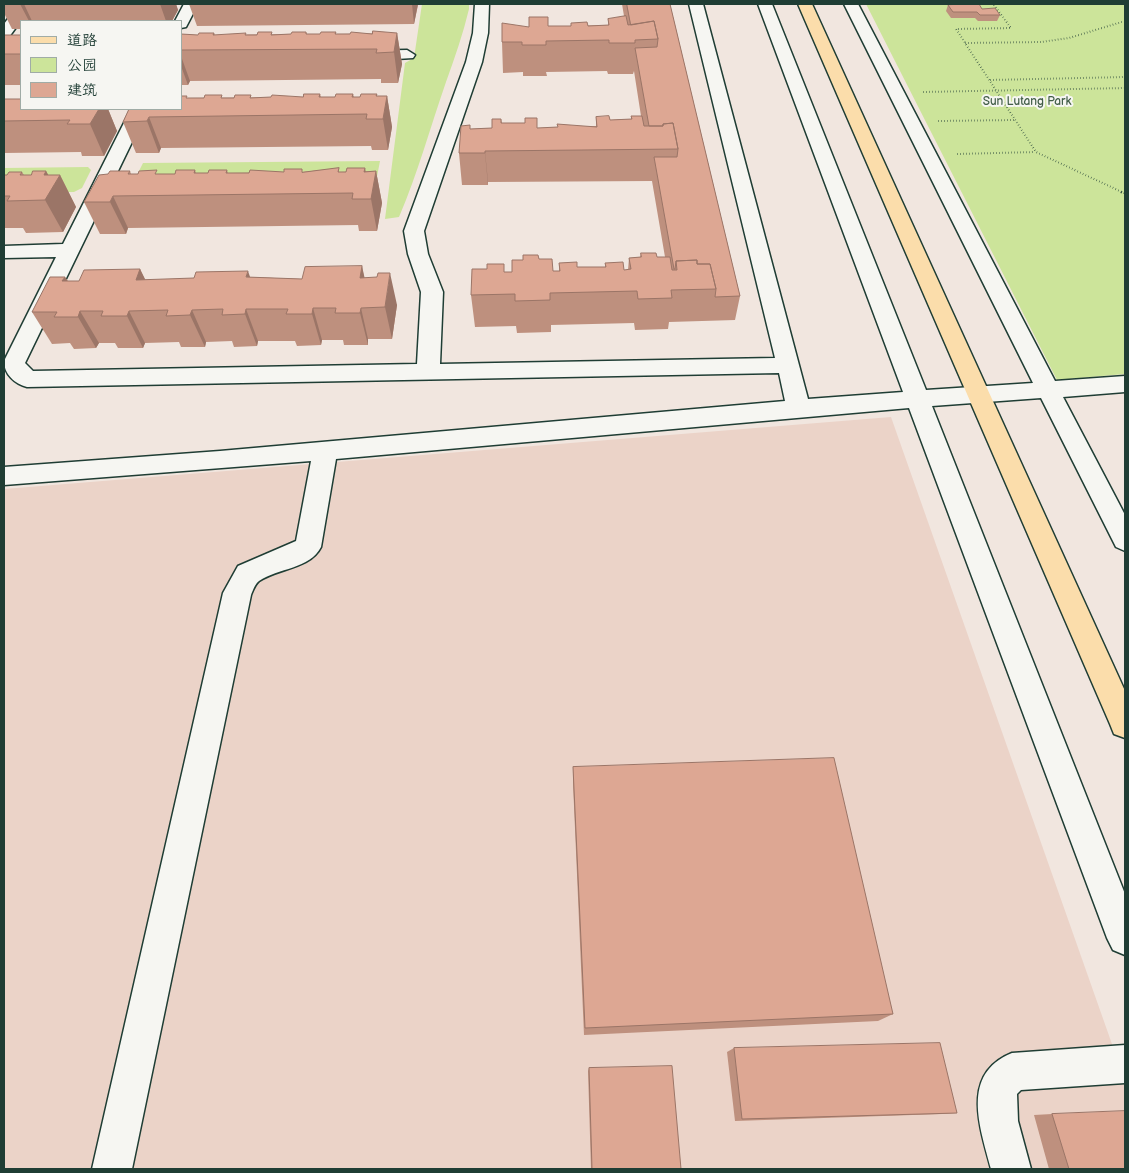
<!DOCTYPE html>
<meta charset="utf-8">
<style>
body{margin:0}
#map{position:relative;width:1129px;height:1173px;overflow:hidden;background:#f1e6df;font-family:"Balsamiq Sans","LXGW WenKai TC",sans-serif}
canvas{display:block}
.frame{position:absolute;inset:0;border:5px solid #1f3d34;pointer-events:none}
.legend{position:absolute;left:20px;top:20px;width:162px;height:90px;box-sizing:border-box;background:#f6f6f2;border:1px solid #a0aca6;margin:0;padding:6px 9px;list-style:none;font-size:15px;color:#1f3d34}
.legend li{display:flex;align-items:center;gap:10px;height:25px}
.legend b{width:25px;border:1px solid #a0aca6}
</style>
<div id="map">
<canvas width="1129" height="1173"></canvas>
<div class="frame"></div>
<ul class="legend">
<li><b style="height:6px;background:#fbddab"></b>道路</li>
<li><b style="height:14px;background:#cce49a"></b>公园</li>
<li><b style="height:14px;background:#dda793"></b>建筑</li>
</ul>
</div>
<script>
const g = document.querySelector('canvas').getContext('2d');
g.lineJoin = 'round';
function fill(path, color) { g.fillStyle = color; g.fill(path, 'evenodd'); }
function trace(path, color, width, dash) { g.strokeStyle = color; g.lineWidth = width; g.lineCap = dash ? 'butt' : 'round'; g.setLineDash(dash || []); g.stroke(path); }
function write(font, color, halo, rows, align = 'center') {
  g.font = font + ' "Balsamiq Sans",sans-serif'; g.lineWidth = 4; g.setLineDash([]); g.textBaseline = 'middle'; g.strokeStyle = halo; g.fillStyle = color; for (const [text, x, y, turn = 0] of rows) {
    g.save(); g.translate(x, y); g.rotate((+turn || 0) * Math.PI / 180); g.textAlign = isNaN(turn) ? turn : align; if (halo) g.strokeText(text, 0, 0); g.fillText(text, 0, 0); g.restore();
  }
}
fill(new Path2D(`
 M891,417L1125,1081V1169H4V489Z`), '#ebd3c8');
fill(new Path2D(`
 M422,4H469V9C463,34 455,57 446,82C430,128 418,173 399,217L385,219L405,63L414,58Z
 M866,4H1125V374L1057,380Z
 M380,161L375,187L130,189L143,163Z
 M88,167L91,170L82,188L74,192L4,193V168Z`), '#cce49a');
const minor = new Path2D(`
 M19,4H33L9,37L4,39V24Z
 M184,4H198L186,27L181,28V21H175Z
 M475,4H489L488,33L482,62L424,231L428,254L443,292L440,364L775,358L689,4H703L808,399L903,392L758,4H772L926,390L1033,383L844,4H858L1055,381L1125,376V392L1063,397L1125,515V551L1116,547L1041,398L932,406L1125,894V955L1113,950L1107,938L909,408L336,459L321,547C310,569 278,568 259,581C255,584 253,590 251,595L132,1169H92L223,593L238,566L296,541L311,461L4,485V467L220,451L785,401L779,373L27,387C15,384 4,374 4,361L56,257L4,258V246L63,244L131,109H148L25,363L33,371L417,364L421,292L408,254L404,231L466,62L473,33Z
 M407,50L415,55L413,58L363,61L355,56L363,51Z
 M1125,1045V1083L1021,1090L1017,1094L1018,1121L1031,1169H991C980,1127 960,1074 1012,1053Z`);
const major = new Path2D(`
 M798,4H812L1125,691V738L1114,734L1110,724Z`);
trace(minor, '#1f3d34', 3);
trace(major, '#1f3d34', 3);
trace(new Path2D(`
 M994,5L1011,28L956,29L1036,152L1124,193
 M965,43L1041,42L1069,38L1125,21
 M990,80L1125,77
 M923,92L1125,88
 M938,121L1014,120
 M957,154L1035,152`), '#1f3d34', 2, [0.5, 2.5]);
trace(new Path2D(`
 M1121,192L1125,194`), '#1f3d34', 2.5, [1, 3]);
fill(minor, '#f6f6f2');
fill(major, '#fbddab');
fill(new Path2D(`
 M4,4H176L178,10L172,21H21V29H12L4,13Z
 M189,4H418V5L414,24L197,26Z
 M622,4H670L740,296L735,320L669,322L668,329L635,330L634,323L551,325V332L517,333L516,326L475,327L471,295L505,272H512L539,259L553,271H559V263L577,267H605V263L624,270H628L629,258L640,257L641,253L657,257H665L652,181L488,182V185H462L459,153L470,129L492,128L501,119L502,123L537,128L596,126V117L610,120L631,119V116H641L634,71L633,74H608L607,71L546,72L547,76H523V72L503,73L502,42L529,27L608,25V19L624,16Z
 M948,5L982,9L1000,15L997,21H978L975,18H951L946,11Z
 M306,32L307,34H320L336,32V34L397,33L402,64L398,83H381V79L190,81L188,85H181V34L198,35L214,33L215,35L291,34Z
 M4,35H21V85H4Z
 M320,94L321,97H335L353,94L354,97H360L377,94V96H387L392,127L388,150H372L371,146L161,148L159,153H136L123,122L188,98L303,97Z
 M4,99L108,109L117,131L104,156H82L81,152L4,153Z
 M339,168V172L376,171L382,203L377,231H359L358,225L128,228L126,234H100L84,202L108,174L130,171L131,174H175L195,170L196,173H208L227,170L228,173L303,172Z
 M46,171L48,175H60L76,207L63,232L26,233L23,228H4V175H7L22,172L24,175H31Z
 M362,266L364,278L397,305L392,339H368V345H344L343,340H322L321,345L297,346L295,341H258L257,346L234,347L232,341L206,342L205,347H181L179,342L145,343L143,348H118L115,343H99L96,348L74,349L70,343L52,344L32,312L65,277L68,281H79L140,269L145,280L250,277L302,279Z
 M573,767L893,1014L878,1021L584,1035L573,783Z
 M734,1048L957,1113L942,1114L735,1121L727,1052Z
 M589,1068L681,1169H591L588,1071Z
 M1052,1114L1125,1169H1049L1034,1115Z`), '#be907e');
fill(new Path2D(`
 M20,4H24L32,21H29Z
 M160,4H176L178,10L172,21H166Z
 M412,4H418L414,24Z
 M397,33L402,64L398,83L394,52Z
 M181,56L190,81L188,85L181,66Z
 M387,96L392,127L388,150L383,119Z
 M99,109H108L117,131L104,156L90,124Z
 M149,117L161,148L159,153L147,121Z
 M485,151L488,182V185L485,153Z
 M365,168L371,198L376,171L382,203L377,231L371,199L364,172Z
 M46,171L54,185L60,175L76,207L63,232L45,200L44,175Z
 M113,196L128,228L126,234L110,202Z
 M362,266L369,298L360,278Z
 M140,269L156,301L136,280Z
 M248,271L259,303L246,277Z
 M390,273L397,305L392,339L385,307Z
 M65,277L83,309L80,311L99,343L96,348L78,317L62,281Z
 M313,308L322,340L321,345L312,314Z
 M361,308L368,339V345L360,313Z
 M246,309L258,341L257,346L245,314Z
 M192,310L206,342L205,347L190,315Z
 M129,311L145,343L143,348L127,316Z`), '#9b7567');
const building = new Path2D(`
 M627,4H670L740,296L715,297L716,289L710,264H697V260L676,261L675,269H674L654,157H677L678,149L673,123L663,124V126H649L635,48L657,47L658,39L654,21L631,25Z
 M979,4L982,9L995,8L1000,15H980L977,12H953L948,5Z
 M626,16L628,25L654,21L658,39L635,40V43H609V40L546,41V45H522V42H502V23L529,27V17H548V26H571V23L587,22L588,26L609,25L608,19Z
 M373,31L397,33L394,52L376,53L377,49L181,50V34L198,35L199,33H214L213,35L246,33L245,35H257L258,32H272L271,35L291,34L292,32H306V34H320L321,32H336L335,34H350L351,32L372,34Z
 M4,35H21V54H4Z
 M304,94H320L319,97H335L336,94H353L352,97H360L361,94H377L376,96H387L383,119H366L367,114L149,117L147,121L123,122L129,109H181V96H187L186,98H204L205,95H222L221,98H234L235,95H251L250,98L271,97L272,95L303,97Z
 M4,99H21V109H99L90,124H67L70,120L4,121Z
 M609,116L610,120L632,119L631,116H642L644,126H663V124L673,123L678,149L485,151V153H459L461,126L470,125V129L492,128V119H501V123H525V118H537V128L558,127L557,124L597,127L596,117Z
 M339,168L338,172H346L347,168H365L364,172L376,171L371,199H352L353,193L113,196L110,202H84L99,175L108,174L110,171H130L128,174H138L139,171L157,170L155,174H175L176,170H195L194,173H208L209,170H227L226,173H249L250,170L284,172V169H302V172Z
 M33,171H46L44,175H60L45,200L7,201L10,196H4V175H7L9,172H22L20,175H31Z
 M641,253H656L657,257H670L672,270H677L676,261L697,260V264H710L716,289L671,290L672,298L638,299L637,291L550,293V300L515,301V294L471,295L472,269H487V264H504V272H512V260H523V255H538L539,259H552L553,271H560L559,263L577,262V267H606L605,263L623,262L624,270L631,269L629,258L641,257Z
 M362,266L360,278L377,277L378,273H390L385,307L361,308L360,313H335L336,308H313L312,314H286L288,309H246L245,314L222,315L223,309L192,310L190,315L166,316L168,310L129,311L127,316H101L103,311H80L78,317H54L57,312H32L50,277H65L62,281H79L84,270L140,269L136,280L194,278L196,272L248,271L246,277L302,279L305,267Z
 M834,758L893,1014L585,1028L573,767Z
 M940,1043L957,1113L742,1119L734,1048Z
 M672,1066L681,1169H592L589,1068Z
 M1125,1111V1169H1069L1052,1114Z`);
fill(building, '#dda793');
trace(building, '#9b7567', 1);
write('12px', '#425e48', '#f6f6f2', [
 ["Sun Lutang Park",1027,102]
]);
</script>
